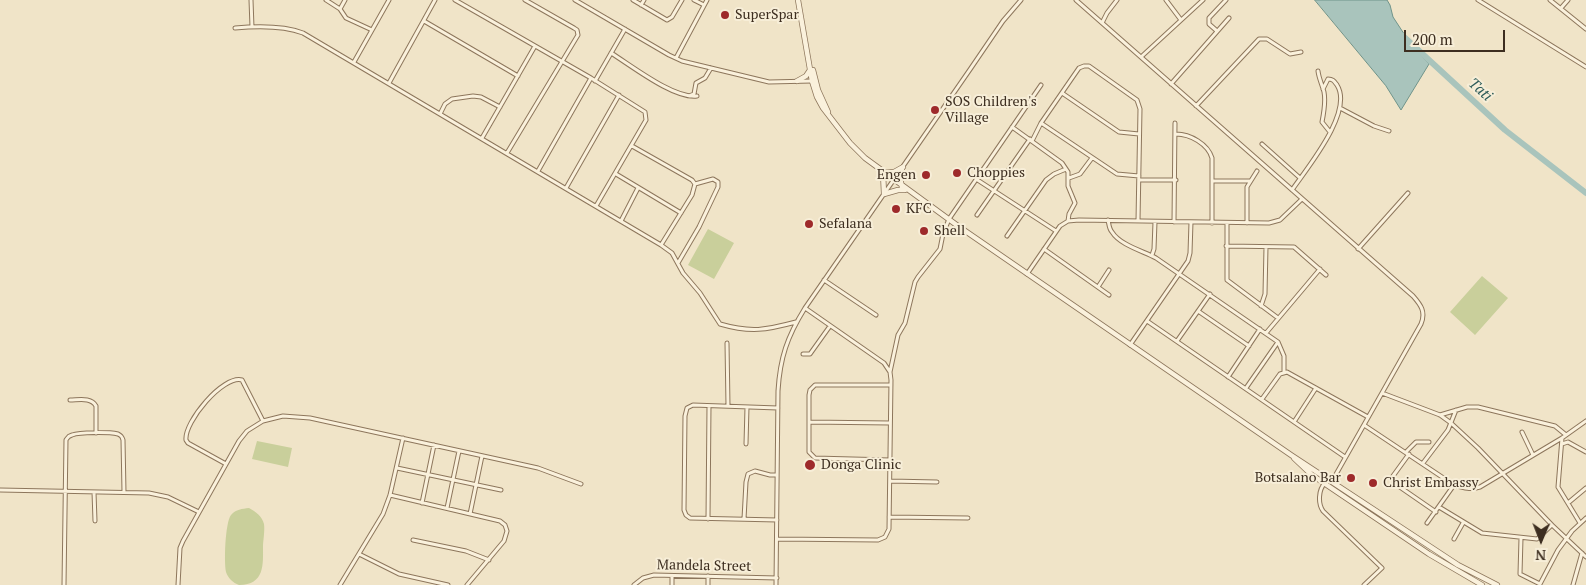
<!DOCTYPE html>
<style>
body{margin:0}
#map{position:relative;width:1586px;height:585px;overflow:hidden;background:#f0e4c8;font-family:"PT Serif",serif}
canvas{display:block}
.north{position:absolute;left:1516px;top:515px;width:50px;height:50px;-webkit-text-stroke:4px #f7eed8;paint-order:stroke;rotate:181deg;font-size:14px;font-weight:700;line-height:20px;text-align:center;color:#3d2e20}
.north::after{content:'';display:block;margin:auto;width:18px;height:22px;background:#3d2e20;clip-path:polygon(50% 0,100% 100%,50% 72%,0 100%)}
.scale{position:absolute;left:1404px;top:30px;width:101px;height:22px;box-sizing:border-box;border:2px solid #3d2e20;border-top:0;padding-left:6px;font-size:15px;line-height:18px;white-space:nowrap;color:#3d2e20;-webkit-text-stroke:4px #f7eed8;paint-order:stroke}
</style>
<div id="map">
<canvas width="1586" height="585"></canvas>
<div class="north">N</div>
<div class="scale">200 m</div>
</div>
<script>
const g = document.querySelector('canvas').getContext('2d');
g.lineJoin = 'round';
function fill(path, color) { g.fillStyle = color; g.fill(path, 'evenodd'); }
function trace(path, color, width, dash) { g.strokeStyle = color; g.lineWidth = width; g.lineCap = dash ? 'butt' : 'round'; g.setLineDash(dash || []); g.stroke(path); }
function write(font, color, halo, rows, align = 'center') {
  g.font = font + ' "PT Serif",serif'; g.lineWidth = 4; g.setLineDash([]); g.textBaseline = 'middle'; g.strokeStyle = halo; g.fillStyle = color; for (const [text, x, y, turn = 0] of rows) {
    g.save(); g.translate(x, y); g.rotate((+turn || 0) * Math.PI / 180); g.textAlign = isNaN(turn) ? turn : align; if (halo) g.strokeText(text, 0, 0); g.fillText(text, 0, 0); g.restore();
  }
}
fill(new Path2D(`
 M708,229L734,243L714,279L688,265Z
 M1482,276L1508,298L1475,335L1450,312Z
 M257,441L292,448L288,467L252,459Z
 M249,508C256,512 262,516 264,524C265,531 263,541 263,547C263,564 265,585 239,585C233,583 228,578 226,572C224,562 225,523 231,515C236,509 242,509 249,508Z`), '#c9cf9b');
const water = new Path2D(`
 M1315,0H1387L1390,5L1393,17L1414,49L1429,64L1401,110L1386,86Z`);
fill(water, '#a9c4bc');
trace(water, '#6f938a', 1);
trace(new Path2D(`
 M1403,36L1505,130L1586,193`), '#a9c4bc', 6);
const minor = new Path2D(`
 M251,0L252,27
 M326,0L340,9L346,18L372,30
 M455,0L591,78L645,112L646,120L596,206
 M575,0L669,55L682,61L769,82L812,81
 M633,0L667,20L672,17L682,0
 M694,0L704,5
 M1076,0L1413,296C1421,305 1426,312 1421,324L1335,476C1332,479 1328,480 1325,483C1318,490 1318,504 1323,511L1382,568L1364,585
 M1166,0L1181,20
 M1478,0L1586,67
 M1550,0L1586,29
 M641,5L644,0
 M1561,8L1568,0
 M340,9L345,0
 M424,21L518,76
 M1102,23L1107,13L1117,0
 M235,28C257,26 282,25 303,33L661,245L672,253L683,273L700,293L720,324C751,333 766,330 796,322
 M1217,31L1209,24V18L1226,0
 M611,53C632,66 674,99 697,96
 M1141,57L1203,0
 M676,58L707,0
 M354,62L389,0
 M1318,71C1319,79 1322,84 1324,92C1326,102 1324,112 1322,122L1330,132
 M595,81L625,29
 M389,83L435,0
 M1171,84L1229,18
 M1062,93L1119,132L1139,134
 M689,96L694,94L696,83L705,78L711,68
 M1196,106L1259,39H1267L1290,54L1301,52
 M1340,108L1374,126L1389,131
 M440,114L445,104L452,99L473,96L481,97L500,107
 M1041,123L1117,174L1139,176
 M1012,127L1062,163L1068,172V186L1075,203L1069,214L1068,221
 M1176,134C1190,134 1208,144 1212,158V223
 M482,138L535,46
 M1032,141L1041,123L1079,68L1084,66H1089L1137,100L1140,109L1138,221
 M1262,144L1300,178
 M632,146L692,180L695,184L692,195L661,245
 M507,153L578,35L577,30L574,28L525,0
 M538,171L591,78
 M616,174L681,213
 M1069,178L1080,174L1092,158
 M976,179L1056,231
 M1139,180H1176
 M1212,181H1250
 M566,188L619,95
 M1292,190C1307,168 1354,112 1337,85C1334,81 1333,79 1328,79L1323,89
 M977,215L1030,139
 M1108,220C1109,224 1109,229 1112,232C1120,245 1143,251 1156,258L1278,342L1284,356V372
 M621,221L638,188
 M1174,222L1175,123
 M1227,223V280L1278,318
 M1247,223V187L1257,171
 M1007,236L1046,180L1054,174L1066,169
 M1226,246L1294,247L1326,275
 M1044,249L1109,295
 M1358,249L1408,193
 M1152,255L1154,249L1155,222
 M678,263L699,227L718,187V182L713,179L695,184
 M1027,274L1060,226L1068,221L1079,220L1269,223L1280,220L1302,199
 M824,280L876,315
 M1098,287L1109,270
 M1261,306L1265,294L1266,247
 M1198,311L1249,346
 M1147,321L1345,457
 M1266,333L1320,269
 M1177,341L1210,294
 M727,343L728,406
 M1130,345L1188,261L1190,253L1191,222
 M803,354H810L830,326
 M890,372L898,335L905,323L915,282L918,277L940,249L943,234L949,219L1041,85
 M1228,377L1260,329
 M1246,388L1278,342
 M1382,393L1440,415L1451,423L1478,448L1552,525L1586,557
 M1262,399L1280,374L1287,372L1368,417
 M70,400C79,400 91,397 96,406V433
 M1440,415L1467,407H1478L1555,426L1566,435
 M809,422L890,423
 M1294,422L1316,388
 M1364,425L1454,485C1464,488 1470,490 1480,487L1562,438L1586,421
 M1522,432L1533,455
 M1562,438L1558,487L1580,523
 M746,444L747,407
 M1562,444L1568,442L1586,452
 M1406,452L1416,442H1429
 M1409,454L1393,476L1394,483L1436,512
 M890,460L815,458L809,452V395L810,390L815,385H891
 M1423,463L1448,430L1456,410
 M226,464L188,443L186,440C184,422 223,375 242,380L263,421
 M397,468L501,490
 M890,481L937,482
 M0,490L149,493L168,497L199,512
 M94,492L95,521
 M390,495L500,521L505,525L507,531L504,541L467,585
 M422,503L434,445
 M1568,503L1586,488
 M1439,507L1482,533L1537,539L1552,525
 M447,508L459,451
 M470,514L482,456
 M889,517L968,518
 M708,519L709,406
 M744,519L746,482L748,474L755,471L770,475H777
 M777,520L690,518L686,515L684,510L685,416L687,408L693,405L778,408
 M1427,523L1454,485
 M1521,538L1520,574L1540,584L1558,550L1572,531L1586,518
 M777,539L878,540L885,537L889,529L891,380L890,372L884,363L805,308
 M1454,539L1463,523
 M413,540L466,551L489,560
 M359,554L399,574L448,585
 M64,585L66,440C68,437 68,436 72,435C80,432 109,432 118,434C122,436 122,437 123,440L124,492
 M178,585L180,548L183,541L239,441L247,431L263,421L283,416L310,418L538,468L581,484
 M340,585L383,514L390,495L403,438
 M634,585L643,578L654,575L777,578
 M672,585V576
 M708,585V576
 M776,585L778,391C780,358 787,337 805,308L971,68L1003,21L1021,0
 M1573,585L1582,553`);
const tertiary = new Path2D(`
 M798,0L812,81L817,97L823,108L850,143L865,158L958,226L1291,455L1458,565L1497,585
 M813,70L818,90L828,112
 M797,81L806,76L810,70
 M903,167L894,172L883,173L884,194L898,190H905
 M902,168L900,178L902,187
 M1294,458L1312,475L1429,554L1482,585`);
trace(minor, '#8d765c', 5);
trace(tertiary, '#8d765c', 6);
trace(minor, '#faf1dc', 3);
trace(tertiary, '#faf1dc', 4.5);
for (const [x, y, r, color] of [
 [725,15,5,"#9e2a2b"],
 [935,110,5,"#9e2a2b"],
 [957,173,5,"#9e2a2b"],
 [926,175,5,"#9e2a2b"],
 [896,209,5,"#9e2a2b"],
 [809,224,5,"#9e2a2b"],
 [924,231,5,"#9e2a2b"],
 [810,465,6,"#9e2a2b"],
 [1351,478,5,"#9e2a2b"],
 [1373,483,5,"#9e2a2b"]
]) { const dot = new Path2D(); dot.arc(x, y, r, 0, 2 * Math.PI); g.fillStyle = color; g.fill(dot); trace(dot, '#f7eed8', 2); }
write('14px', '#3d2e20', '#f7eed8', [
 ["SuperSpar",735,15],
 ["SOS Children's",945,102],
 ["Village",945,118],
 ["Choppies",967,173],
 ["Engen",916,175,"right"],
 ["KFC",906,209],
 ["Sefalana",819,224],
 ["Shell",934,231],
 ["Donga Clinic",821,465],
 ["Botsalano Bar",1341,478,"right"],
 ["Christ Embassy",1383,483]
], 'left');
write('14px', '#3d2e20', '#f7eed8', [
 ["Mandela Street",704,566,1]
]);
write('italic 15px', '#2f5d5a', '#f7eed8', [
 ["Tati",1480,90,42]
]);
</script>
